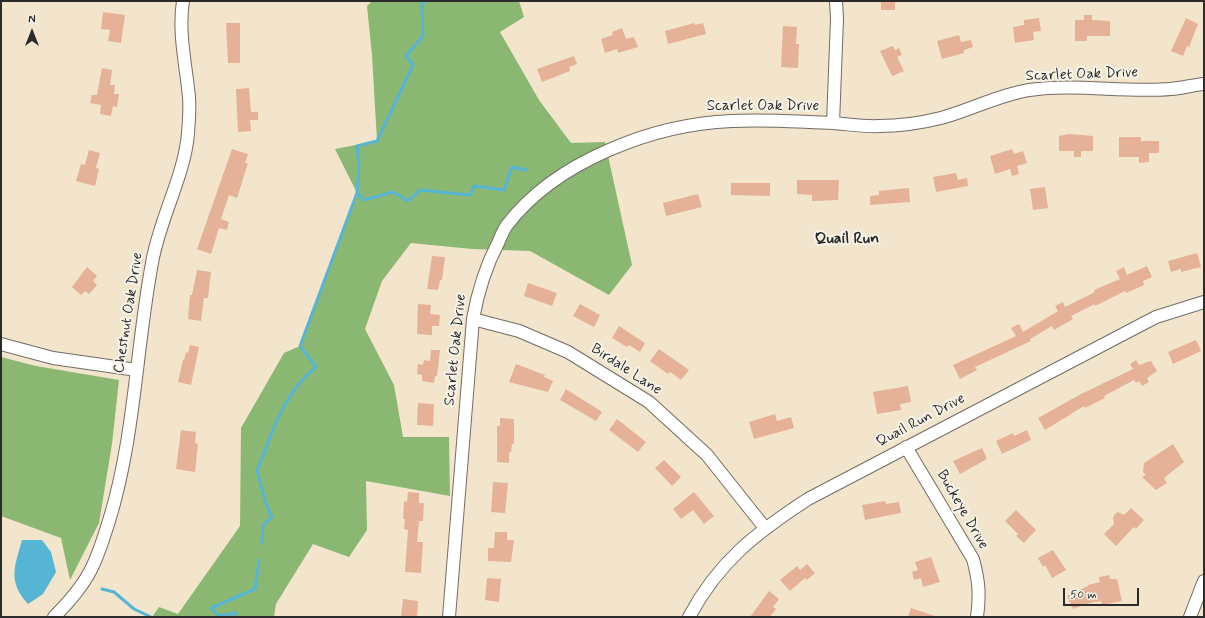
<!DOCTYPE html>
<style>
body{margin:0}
#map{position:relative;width:1205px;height:618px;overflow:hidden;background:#f2e5cc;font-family:Mynerve,sans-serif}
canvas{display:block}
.frame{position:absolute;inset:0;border:2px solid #2b2b2b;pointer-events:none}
.north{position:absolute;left:12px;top:12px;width:40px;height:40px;-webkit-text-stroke:3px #f7f3e8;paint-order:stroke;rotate:0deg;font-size:11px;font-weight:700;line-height:16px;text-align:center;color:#2b2b2b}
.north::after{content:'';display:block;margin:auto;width:14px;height:18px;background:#2b2b2b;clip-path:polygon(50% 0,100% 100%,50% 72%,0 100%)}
.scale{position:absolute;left:1063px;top:588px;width:76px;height:18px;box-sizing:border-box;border:2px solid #2b2b2b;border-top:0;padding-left:5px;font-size:12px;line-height:14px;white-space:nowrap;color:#2b2b2b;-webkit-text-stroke:3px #f7f3e8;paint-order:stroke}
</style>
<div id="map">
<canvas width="1205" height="618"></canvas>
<div class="frame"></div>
<div class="north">N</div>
<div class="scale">50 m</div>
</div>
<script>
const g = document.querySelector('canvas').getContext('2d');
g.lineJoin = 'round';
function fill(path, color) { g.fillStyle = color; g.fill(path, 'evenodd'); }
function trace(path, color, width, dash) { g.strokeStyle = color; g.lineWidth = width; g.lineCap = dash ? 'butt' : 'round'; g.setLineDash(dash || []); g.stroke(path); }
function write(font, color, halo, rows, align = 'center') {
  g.font = font + ' Mynerve,sans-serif'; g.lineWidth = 4; g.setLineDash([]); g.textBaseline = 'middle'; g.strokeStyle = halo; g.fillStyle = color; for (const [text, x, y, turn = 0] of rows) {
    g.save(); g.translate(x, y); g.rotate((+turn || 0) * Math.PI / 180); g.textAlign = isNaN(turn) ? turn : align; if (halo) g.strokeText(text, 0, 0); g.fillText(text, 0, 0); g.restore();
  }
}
fill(new Path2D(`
 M372,1H519L524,17L500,32L539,100L571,143L605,142L632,265L609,295L530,251L472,249L411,243L382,281L365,329L394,385L403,437H449L450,496L366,481L367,530L349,557L313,544L276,604L274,617H152L159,607L178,614L240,526L241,428L284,353L300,346L357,193L335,149L377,141L372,55L367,6Z
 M1,357L36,366L119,380L112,444L99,523L70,580L61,538L1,516Z`), '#8ab872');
fill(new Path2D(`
 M22,540H42L51,552L56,572L43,594L28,604C7,581 15,566 22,540Z`), '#56b4d5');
trace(new Path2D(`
 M357,193L364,200L393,192L408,201L420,190L470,195L474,186L504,190L512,167L526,170
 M262,543L263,525L272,517C264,503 262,487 257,471C271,435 284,392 316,367L300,346L357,193L359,165L357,146L377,141L413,65L406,56L423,36L422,4L425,1
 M102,589L114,592L134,609L151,617
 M236,617V613L219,616L211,608L255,589L259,560`), '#56b4d5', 3);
fill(new Path2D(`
 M881,1H895V10H881Z
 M103,12L125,15L121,43L108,41L110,30L101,29Z
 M1084,15H1092V20L1110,21V36H1087V41H1075V20H1084Z
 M1039,18L1041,31L1033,32L1034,40L1015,43L1013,27L1024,25V20Z
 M1186,18L1198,24L1189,47L1187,46L1183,56L1171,51Z
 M226,23H240V63H228Z
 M694,23L695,25L703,23L706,34L668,44L665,31Z
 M783,26L797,27L796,44H799L798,68L781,67Z
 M622,28L626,39L634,37L638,47L618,53L617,49L605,53L601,39L613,35L612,32Z
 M959,35L961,42L971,40L973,47L964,50V53L942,59L937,41Z
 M893,46L895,50L899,48L902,55L897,57L904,71L892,76L880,51Z
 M574,56L577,64L569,67L570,71L542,82L537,69Z
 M102,68L112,70L110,85H115L114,94H119L117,107L113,106L111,116L100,114L101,105L90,103L92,95H97Z
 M249,88L251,112H258V120H250L251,131L238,132L236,89Z
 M1069,134L1093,136V151H1081V157H1074V151H1059V136Z
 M1119,137H1141V141H1159V153H1149V162L1139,163V157H1119Z
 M232,149L248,154L245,163H248L237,198L229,195L221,219L229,222L227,230L219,228L211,254L197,249Z
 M1012,149L1014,154L1023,151L1027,163L1017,166L1019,174L1012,176L1010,169L995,174L990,156Z
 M89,150L100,153L96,168L99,169L95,186L76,181L81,164L85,165Z
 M956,173L958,180L967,178L968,186L936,192L933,177Z
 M797,180H839L838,200L812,201V195L797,194Z
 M731,183H770V196L731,195Z
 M1045,187L1048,208L1033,210L1030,189Z
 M909,188L910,202L870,205V196L879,195V191Z
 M698,194L702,207L666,216L663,203Z
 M1197,253L1201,267L1181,272V269L1171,272L1168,261Z
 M432,256L445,257L442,280H440L438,290L427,289Z
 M1147,266L1152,277L1143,281L1144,285L1126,293L1125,291L1095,306V304L1071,316L1073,319L1054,330L1052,326L1030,339L1031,341L975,367L977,370L960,379L953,365L1016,336L1011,328L1019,324L1023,332L1058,311L1055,306L1063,302L1065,307L1095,292L1094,290L1120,279L1116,271L1124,267L1127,275Z
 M87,267L97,276L93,281L97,285L89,294L85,291L81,295L72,287Z
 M197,270L211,272L208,298H204L201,321L188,319L190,295H192Z
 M528,283L557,293L552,306L524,296Z
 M418,304L431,305L430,314L440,315L439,326H432V335L417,334Z
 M580,304L600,315L594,327L573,316Z
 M619,326L645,343L640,352L629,345L627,347L612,338Z
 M1196,340L1201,351L1173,364L1168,352Z
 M190,345L199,347L191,385L178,382L183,360H184L186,352L188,353Z
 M659,349L689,370L681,380L670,372L668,374L650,361Z
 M431,350H440L437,376H435L434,383L422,381V375L417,374L418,364L423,365L424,360L430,361Z
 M1136,360L1139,365L1151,361L1157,371L1147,378L1149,382L1142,386L1139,381L1136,383L1134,380L1104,396L1105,398L1085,408L1084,406L1045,430L1038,418L1079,395L1133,369L1130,364Z
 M516,364L545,375L544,377L553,381L548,392L509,382Z
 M908,386L911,402L900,404L901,410L877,414L873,392Z
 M566,389L602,412L596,421L560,400Z
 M418,403L434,404L433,426L417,425Z
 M775,414L777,421L791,417L794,428L754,439L749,422Z
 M500,418L514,419V444H512L511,453L509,452V463L497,462V426H500Z
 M617,419L646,442L638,452L609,430Z
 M181,430L196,432L195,443L198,444L195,472L176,469Z
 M1027,430L1031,440L1002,454L996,441L1013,433L1014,436Z
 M1173,444L1184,462L1164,478L1167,483L1156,490L1142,477L1146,475L1143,472L1144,463Z
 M982,448L987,459L960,474L953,461Z
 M664,460L681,477L672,486L655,468Z
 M493,482L508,483L505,513L491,512Z
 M408,492L419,493V503H424L423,521H419L417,542H423L421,573L405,572L408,530L404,529L405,519H403L404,501L407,502Z
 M694,492L714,516L704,524L693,510L681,519L673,509Z
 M885,501L886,504L899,502L901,513L865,520L862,505Z
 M1131,508L1144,520L1136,529L1134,527L1116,546L1104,534L1114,524L1113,518L1115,514L1118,512L1124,515Z
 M1016,510L1036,530L1024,543L1016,536L1018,534L1005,521Z
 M495,532H507V540H514L511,562L488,561V548H494Z
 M1053,550L1066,570L1052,578L1045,565L1043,567L1038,558Z
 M931,557L940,582L923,587L921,578L914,580L912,572L918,570L915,562Z
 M807,564L815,573L807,580L805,578L790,591L780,580L797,566L800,570Z
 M1109,575L1110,579H1117L1122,601L1102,605L1101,601L1090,603L1073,609L1067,596L1088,586V585L1100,582L1099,577Z
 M487,578L501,579L499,602L485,600Z
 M769,591L779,599L773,607L776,609L770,617H750Z
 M403,599L418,601L417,617H401Z
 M911,608L935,616V617H908Z`), '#e5b298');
const street = new Path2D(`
 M833,123L837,19L836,1
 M473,319L519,331L568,352L649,402L707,455L765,528
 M1,344L53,358L137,370
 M906,447L973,559C979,581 980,595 977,617
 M54,617C67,604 79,591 88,575C98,558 103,539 109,521C135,437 136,348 152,263C159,220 185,175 188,133C189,121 190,109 189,97C186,65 178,33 183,1
 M449,617L473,319C478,291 485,268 498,243C501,237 503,230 507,225C556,161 654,124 732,121C765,119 800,122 833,123C848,124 864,127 879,126C899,126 921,123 941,118C971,110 998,95 1029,90C1076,83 1124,93 1171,89C1182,88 1193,85 1204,84
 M689,617C719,561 756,533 808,499L1156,317L1204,302
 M1190,617L1204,581`);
trace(street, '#716c63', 14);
trace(street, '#fff', 12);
write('15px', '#2b2b2b', '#f7f3e8', [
 ["Scarlet Oak Drive",1082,75,-2],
 ["Scarlet Oak Drive",763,107],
 ["Chestnut Oak Drive",129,313,-81],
 ["Scarlet Oak Drive",456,350,-84],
 ["Birdale Lane",626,370,33],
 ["Quail Run Drive",921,421,-28],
 ["Buckeye Drive",962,510,60]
]);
write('bold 16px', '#2b2b2b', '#f7f3e8', [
 ["Quail Run",847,240]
]);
</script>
